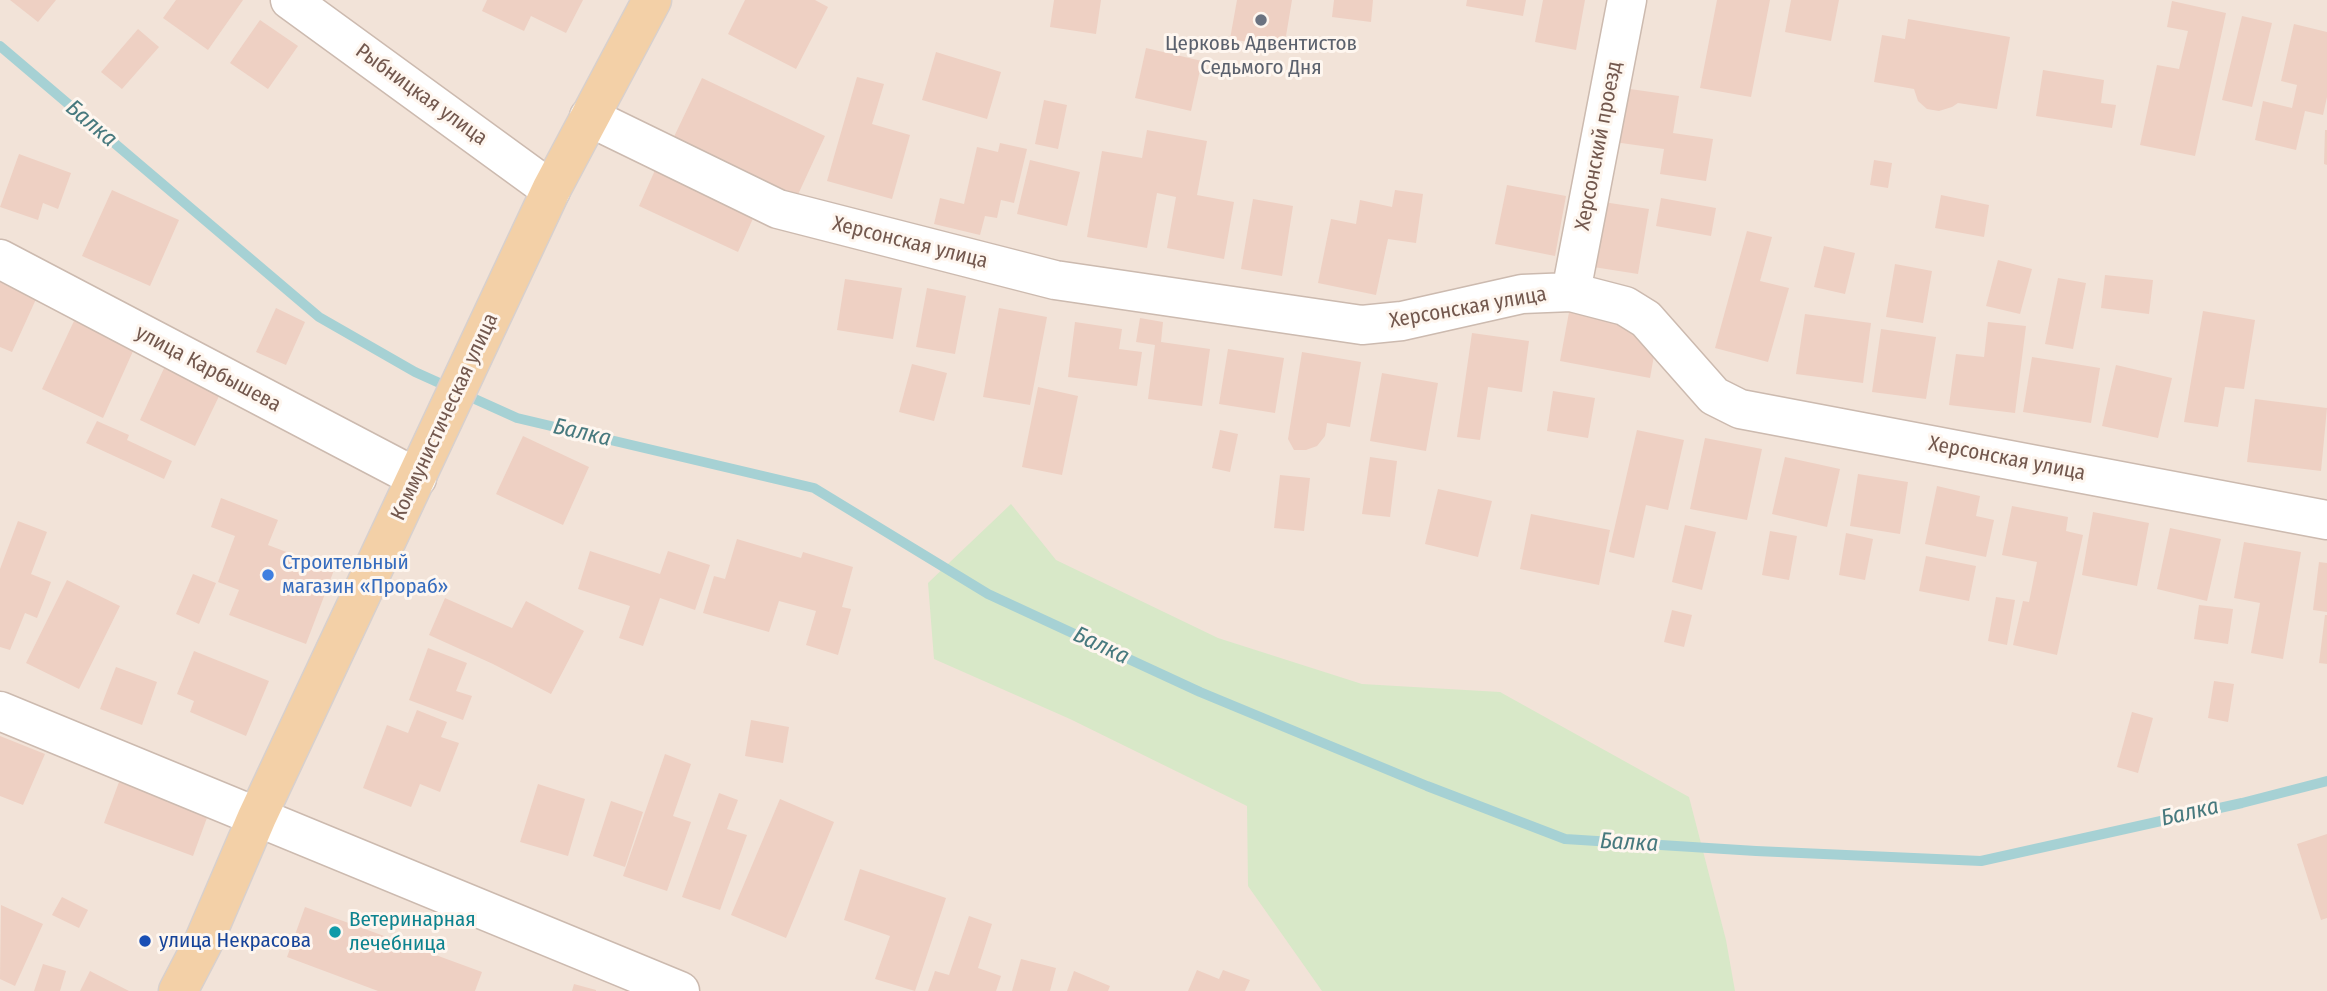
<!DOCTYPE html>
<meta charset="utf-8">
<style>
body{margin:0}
canvas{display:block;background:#fbf2e9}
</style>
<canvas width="2327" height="991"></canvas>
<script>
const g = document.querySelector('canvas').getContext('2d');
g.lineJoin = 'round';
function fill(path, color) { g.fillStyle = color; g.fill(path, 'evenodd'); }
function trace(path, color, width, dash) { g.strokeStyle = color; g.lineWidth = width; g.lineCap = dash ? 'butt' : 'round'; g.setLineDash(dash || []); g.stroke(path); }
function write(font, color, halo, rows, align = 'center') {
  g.font = font + ' "Fira Sans Condensed",sans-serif'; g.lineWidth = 6; g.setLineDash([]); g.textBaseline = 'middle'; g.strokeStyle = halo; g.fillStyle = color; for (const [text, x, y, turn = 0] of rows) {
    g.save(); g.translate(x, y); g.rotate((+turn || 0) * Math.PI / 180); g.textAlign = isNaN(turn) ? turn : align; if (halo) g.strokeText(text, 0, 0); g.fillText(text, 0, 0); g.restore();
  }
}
fill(new Path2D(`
 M0,0H2327V991H0Z`), '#f2e3d8');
fill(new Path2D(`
 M1011,504L1056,560L1218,638L1362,684L1500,692L1689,797L1726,940L1735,991H1322L1248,886L1247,806L1070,719L934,659L928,583Z`), '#d8e8c8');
trace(new Path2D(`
 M0,46L319,317L415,372L517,418L814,488L988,594L1200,692L1427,786L1565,839L1756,851L1981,861L2242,803L2327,781`), '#a6d1d4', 10);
fill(new Path2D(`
 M10,0H56L38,22Z
 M176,0H243L208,50L163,18Z
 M487,0H583L566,33L531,16L524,31L482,11Z
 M745,0H815L828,7L796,69L728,34Z
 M1054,0H1101L1096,34L1050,27Z
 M1237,0H1292L1284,48L1230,39Z
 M1334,0H1373L1371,22L1332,17Z
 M1467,0H1526L1523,16L1466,6Z
 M1543,0H1585L1576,50L1535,42Z
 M1717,0H1770L1751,97L1700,88Z
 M1791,0H1839L1831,41L1785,32Z
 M2172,1L2226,13L2195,156L2140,145L2157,65L2179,69L2188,31L2167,27Z
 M2242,16L2272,23L2252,107L2222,100Z
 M1908,19L2010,37L1997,109L1958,103L1952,107L1939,111L1927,109L1918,101L1914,89L1874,82L1882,35L1905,39Z
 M260,20L298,46L268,89L230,63Z
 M2294,24L2327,32V97L2323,115L2305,111L2296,150L2255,140L2263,101L2292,108L2297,85L2281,81Z
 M138,29L159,47L122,89L101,72Z
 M1146,48L1202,61L1191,111L1135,98Z
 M936,52L1001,72L987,119L922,100Z
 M2043,70L2104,80L2101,103L2116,105L2112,128L2036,116Z
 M857,77L884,84L872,124L910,135L892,199L827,181Z
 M702,78L825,136L795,201L671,143Z
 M1623,88L1679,96L1673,133L1713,139L1706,181L1660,174L1664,149L1614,142Z
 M1044,100L1067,105L1058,149L1035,144Z
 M1147,130L1207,141L1197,195L1234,202L1224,259L1167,248L1176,197L1157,193L1147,248L1087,237L1102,151L1142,158Z
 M2325,130H2327V165L2324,164Z
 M1000,143L1027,149L1014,203L1001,200L997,218L985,216L980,235L934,224L940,198L964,204L977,147L998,152Z
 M19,154L71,173L58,209L43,203L38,220L0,207Z
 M1030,160L1080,172L1067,226L1017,214Z
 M1874,160L1892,163L1888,188L1870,185Z
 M656,168L755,214L738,252L639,206Z
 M1507,185L1566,196L1555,256L1495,244Z
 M112,190L179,220L150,286L82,256Z
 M1395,190L1423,194L1416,243L1388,239L1376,295L1318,283L1331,219L1356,224L1360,200L1392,207Z
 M1941,195L1989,205L1984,237L1935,228Z
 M1661,198L1716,208L1711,236L1656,226Z
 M1253,199L1293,206L1282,276L1241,269Z
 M1597,201L1649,209L1638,274L1587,266Z
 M1747,231L1772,237L1760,281L1789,288L1768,362L1715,348Z
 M1824,246L1855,253L1845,294L1814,287Z
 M1998,260L2032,269L2020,314L1986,306Z
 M1895,264L1932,271L1923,323L1886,317Z
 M2105,275L2153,280L2149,314L2101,308Z
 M2058,278L2086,283L2073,349L2045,344Z
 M845,279L902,288L893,339L837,330Z
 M0,280L37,297L12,352L0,347Z
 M927,288L966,296L955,354L916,347Z
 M1570,307L1641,321L1657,339L1650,378L1560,361Z
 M276,308L305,322L286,365L256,352Z
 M999,308L1047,317L1030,405L983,397Z
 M2203,311L2255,320L2244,389L2225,387L2218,427L2184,422Z
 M1805,314L1871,323L1863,383L1796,374Z
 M1140,318L1163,322L1161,342L1210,349L1202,406L1148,399L1155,345L1136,342Z
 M74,321L134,349L103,418L42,389Z
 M1075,322L1122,329L1119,349L1142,352L1137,386L1068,377Z
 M1988,322L2026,326L2015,413L1949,405L1956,354L1984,357Z
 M1881,329L1936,337L1926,399L1872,392Z
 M1472,333L1529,341L1522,392L1488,387L1480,440L1457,437Z
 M1228,349L1284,358L1275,413L1219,404Z
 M1302,352L1361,362L1350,427L1327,423L1325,436L1317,446L1306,450H1294L1288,439Z
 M2032,357L2100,368L2091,423L2023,412Z
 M166,364L222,390L195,446L140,420Z
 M912,364L947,373L934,421L899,412Z
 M2116,365L2172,378L2158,438L2102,426Z
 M1382,373L1438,383L1426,451L1370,441Z
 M1038,387L1078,396L1062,475L1022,467Z
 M1553,391L1595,398L1588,438L1547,431Z
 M2255,399L2327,408L2321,471L2247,462Z
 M97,421L129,435L127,440L172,461L164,479L86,443Z
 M1220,430L1238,434L1230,472L1212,468Z
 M1637,430L1684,440L1668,510L1646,505L1634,558L1609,552Z
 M523,436L589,467L563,525L496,494Z
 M1705,438L1762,449L1747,520L1690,509Z
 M1370,457L1397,461L1390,517L1362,514Z
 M1785,457L1840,469L1827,527L1772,514Z
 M1858,474L1908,482L1900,534L1850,526Z
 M1280,475L1310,478L1304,531L1274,528Z
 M1937,486L1980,496L1976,516L1994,520L1986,557L1925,544Z
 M1438,489L1492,501L1478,557L1425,544Z
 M221,498L278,520L268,545L334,570L306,644L229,615L239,590L218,582L235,536L211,527Z
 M2012,506L2068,517L2066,531L2083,535L2057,655L2013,645L2023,601L2029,602L2037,562L2002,555Z
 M2093,512L2149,523L2137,586L2082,575Z
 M1531,514L1610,530L1599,585L1520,569Z
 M18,521L47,532L31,574L51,582L37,618L25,613L10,650L0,647V569Z
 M1685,525L1716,532L1702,590L1672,582Z
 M2170,528L2221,539L2207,601L2157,589Z
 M1770,531L1797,536L1789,580L1762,575Z
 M1846,533L1873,539L1865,580L1839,575Z
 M737,539L801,558L803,552L853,567L842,607L851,609L838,655L806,645L816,611L779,601L769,632L703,613L714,576L725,579Z
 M2244,542L2301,552L2283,659L2251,653L2260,603L2234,598Z
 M590,551L660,574L668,551L710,565L695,610L660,598L643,646L619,638L630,606L578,589Z
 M1926,556L1976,566L1969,601L1919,591Z
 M2319,562L2327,563V612L2313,610Z
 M193,574L216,583L199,624L176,614Z
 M67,580L120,606L79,689L26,663Z
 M1996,597L2015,600L2007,645L1988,641Z
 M445,598L512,628L526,601L584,631L551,694L493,664L429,635Z
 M2199,605L2233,609L2228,644L2194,639Z
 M1672,610L1692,615L1684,647L1664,642Z
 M2325,615H2327V664L2319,663Z
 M428,648L467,663L456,691L472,696L463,720L409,700Z
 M194,651L269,681L246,736L190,712L194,701L177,694Z
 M116,667L157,682L142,725L100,709Z
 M2214,681L2234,684L2228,722L2208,718Z
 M417,710L447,722L441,737L459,743L440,792L420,784L411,807L363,788L387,725L408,733Z
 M2132,712L2153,718L2138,773L2117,767Z
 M751,720L789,727L783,763L745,756Z
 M0,736L45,754L23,805L0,796Z
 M665,754L691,764L673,816L691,822L667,891L623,876Z
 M119,782L208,815L193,856L104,823Z
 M538,784L585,799L568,856L520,842Z
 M719,793L738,800L727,829L747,835L720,910L682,897Z
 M780,799L834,822L786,938L731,915Z
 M611,801L643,812L625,867L593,856Z
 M2327,834V918L2321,920L2297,844Z
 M860,869L946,898L915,991L875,979L890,936L844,920Z
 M62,897L88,910L79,928L52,915Z
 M1,905L43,924L15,986L0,979Z
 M305,907L482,972L475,991H378L287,957Z
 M969,916L992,924L978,968L1001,976L996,991H928L935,971L949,975Z
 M1021,959L1056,968L1050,991H1012Z
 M43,964L66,971L60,991H34Z
 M1197,970L1219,979L1223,970L1250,980L1245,991H1188Z
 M90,971L129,991H80Z
 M1074,971L1110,986L1108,991H1067Z
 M574,984L596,990V991H572Z`), '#eed0c3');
const minor = new Path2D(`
 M290,0L551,190
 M589,117L778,209L1055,280L1362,325L1402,321L1522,294L1571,292L1625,306L1646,319L1714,396L1740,409L2327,520
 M0,259L417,478
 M1571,292L1627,0
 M0,711L680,991`);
const major = new Path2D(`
 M178,991L203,943L257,817L551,190L652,0`);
trace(minor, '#ccbaaf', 41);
trace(major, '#d8d0cd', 41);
trace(minor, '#fff', 38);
trace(major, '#f3d0a7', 38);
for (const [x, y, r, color] of [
 [1261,20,7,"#6b7280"],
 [268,575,7,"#3f7fe0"],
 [335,932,7,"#0f9aa8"],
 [145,941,7,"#1a4fb4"]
]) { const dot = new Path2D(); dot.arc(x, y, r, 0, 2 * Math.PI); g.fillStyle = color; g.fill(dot); trace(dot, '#fef6ef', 2.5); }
write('21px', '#5b616d', '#fef6ef', [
 ["Церковь Адвентистов",1261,44],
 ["Седьмого Дня",1261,68]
]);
write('21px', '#73584e', '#fef6ef', [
 ["Рыбницкая улица",421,95,36],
 ["Херсонский проезд",1599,146,-79],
 ["Херсонская улица",910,243,14],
 ["Херсонская улица",1468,308,-10],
 ["улица Карбышева",208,369,28],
 ["Коммунистическая улица",445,417,-65],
 ["Херсонская улица",2007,459,11]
]);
write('21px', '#366cbe', '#fef6ef', [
 ["Строительный",282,563],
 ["магазин «Прораб»",282,587]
], 'left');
write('21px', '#0d838f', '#fef6ef', [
 ["Ветеринарная",349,920],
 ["лечебница",349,944]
], 'left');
write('21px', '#164399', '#fef6ef', [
 ["улица Некрасова",159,941]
], 'left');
write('italic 23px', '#47797e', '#fef6ef', [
 ["Балка",91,124,40],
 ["Балка",582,433,13],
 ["Балка",1101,646,25],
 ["Балка",2190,813,-13],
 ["Балка",1629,843,3]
]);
</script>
